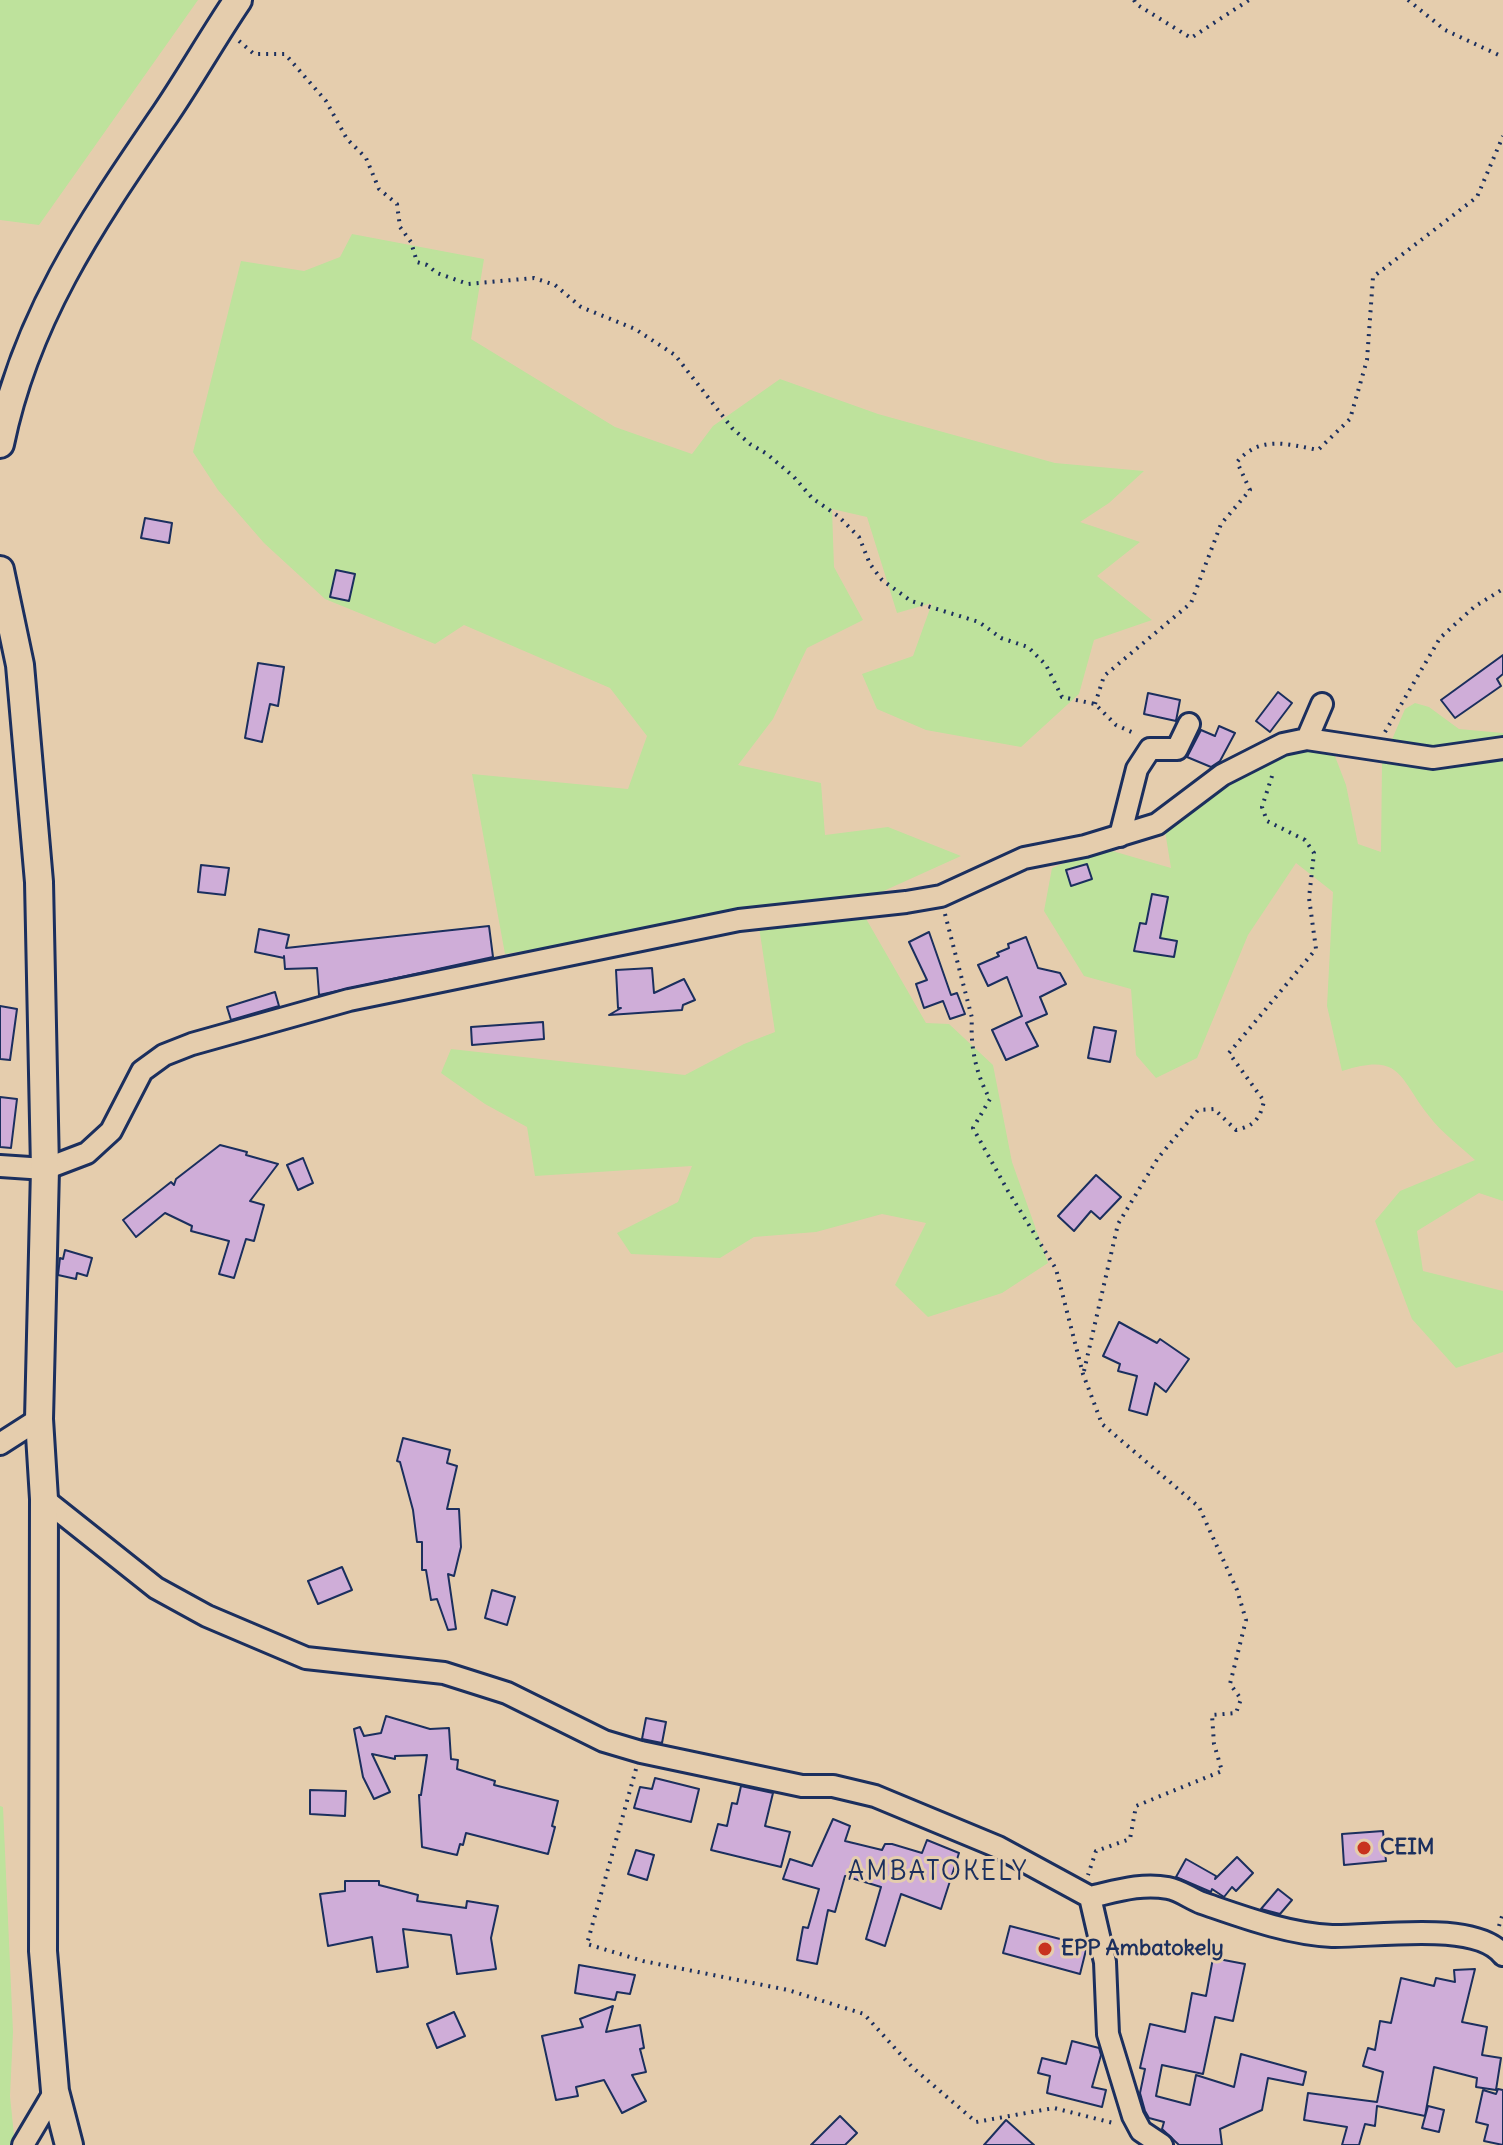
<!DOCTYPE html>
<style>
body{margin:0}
canvas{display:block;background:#e5cdad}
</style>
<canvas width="1503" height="2145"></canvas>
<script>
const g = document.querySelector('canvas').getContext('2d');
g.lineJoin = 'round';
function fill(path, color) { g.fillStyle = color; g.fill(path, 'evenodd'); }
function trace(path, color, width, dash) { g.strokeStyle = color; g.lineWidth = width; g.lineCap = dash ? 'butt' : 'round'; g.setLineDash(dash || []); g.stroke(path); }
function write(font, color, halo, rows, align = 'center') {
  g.font = font + ' Delius,sans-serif'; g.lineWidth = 6; g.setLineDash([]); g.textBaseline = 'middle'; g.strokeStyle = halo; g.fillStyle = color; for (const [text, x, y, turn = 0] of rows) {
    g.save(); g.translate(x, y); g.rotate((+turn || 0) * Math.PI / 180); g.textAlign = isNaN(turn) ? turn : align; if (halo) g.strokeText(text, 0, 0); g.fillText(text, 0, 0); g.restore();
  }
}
fill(new Path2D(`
 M0,0H198L39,225L0,220Z
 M352,234L484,259L471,339L615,427L692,454L713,426L780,379L878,414L1055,463L1144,471L1109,503L1080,522L1140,542L1097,576L1152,620L1094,640L1079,694L1021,747L926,730L877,709L862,674L913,656L932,603L897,613L867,517L832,509L834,567L863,620L807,648L773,719L738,765L821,783L825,835L888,827L961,856L857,903L926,1023L949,1024L993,1065L1012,1162L1048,1263L1002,1293L928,1317L895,1285L926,1223L882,1214L816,1232L754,1237L720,1258L631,1254L617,1233L678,1202L692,1166L535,1176L527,1127L485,1104L441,1073L451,1049L685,1075L744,1044L775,1032L757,914L505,954L472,774L628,789L647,736L610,688L464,625L435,644L325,599L264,543L218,490L193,452L241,261L304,271L340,257Z
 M1415,703L1429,707L1459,729L1503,733V1201L1479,1193L1417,1231L1423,1271L1503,1291V1352L1456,1368L1412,1319L1375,1221L1400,1191L1475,1160C1460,1146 1441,1132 1429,1116C1398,1077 1402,1052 1342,1071L1327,1006L1333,892L1296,863L1248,935L1197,1058L1156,1078L1136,1055L1131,989L1084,976L1044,911L1052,868L1102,848L1171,868L1165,831L1193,795L1243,777L1290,751H1333L1346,785L1358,844L1381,852L1382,763L1405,709Z
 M0,1806L3,1807L13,2032L10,2096L15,2145H0Z`), '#bee29c');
const building = new Path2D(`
 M145,518L172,523L169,543L141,538Z
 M336,570L355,574L349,601L330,597Z
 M1503,655V674L1497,679L1501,686L1455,718L1441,700Z
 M258,663L284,667L278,706L270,704L262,742L245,738Z
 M1278,692L1292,703L1270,732L1256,721Z
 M1148,693L1180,700L1176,721L1144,714Z
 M1219,726L1235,733L1220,761L1211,767L1187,757L1201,730L1215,736Z
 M1087,864L1092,879L1071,886L1066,870Z
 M201,865L229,868L225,895L198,892Z
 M1152,894L1168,897L1160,938L1177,941L1174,957L1134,951L1140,923L1146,924Z
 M489,926L493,957L319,995L317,968L285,969L284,956V958L255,952L259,929L289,935L286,948Z
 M929,932L951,995L957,993L965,1014L950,1019L943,1001L924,1008L916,984L927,980L909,942Z
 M1026,937L1038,968L1060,973L1066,984L1040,997L1047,1014L1026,1023L1038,1046L1006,1060L992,1030L1022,1016L1007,977L988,986L978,965L999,956L997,953L1009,948L1008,944Z
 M652,968L654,993L684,979L695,1000L683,1005L682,1010L609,1015L621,1008H618L616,970Z
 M275,992L279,1006L231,1020L227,1007Z
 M0,1006L17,1009L10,1060L0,1059Z
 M543,1022L544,1039L472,1045L471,1027Z
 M1094,1027L1116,1031L1110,1062L1088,1058Z
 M0,1097L17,1099L11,1148L0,1147Z
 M220,1145L247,1152L246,1155L278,1164L250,1201L264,1205L254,1241L246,1239L234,1278L219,1274L229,1241L191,1231L192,1226L165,1213L136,1237L123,1220L171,1182L174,1185L176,1179Z
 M303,1158L313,1183L298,1190L287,1165Z
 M1096,1175L1121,1197L1100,1219L1091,1211L1074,1231L1058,1216Z
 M65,1250L92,1258L87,1276L77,1273L76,1279L58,1275L60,1258L63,1259Z
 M1119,1322L1157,1343L1160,1339L1189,1359L1166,1392L1155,1383L1147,1415L1129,1410L1137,1376L1118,1371L1120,1364L1103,1356Z
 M403,1438L450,1450L447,1463L457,1466L447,1509H459L461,1547L454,1576L448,1574L456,1629L448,1630L437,1599L431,1600L426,1570H422V1542H417L413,1510L400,1462L397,1461Z
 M342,1567L352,1590L318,1604L308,1581Z
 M492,1590L515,1597L507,1625L485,1618Z
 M386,1716L430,1729L449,1728L451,1759L458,1760L457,1769L495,1781L494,1785L558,1801L552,1826L555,1827L548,1854L466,1833L463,1845L460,1844L457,1855L422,1847L419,1795H421L427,1755L395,1756V1759L372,1754L390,1792L374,1799L363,1777L354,1729L360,1727L364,1736L381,1733Z
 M646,1718L666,1722L662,1743L642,1739Z
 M655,1778L699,1789L691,1822L634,1808L640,1787L652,1789Z
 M741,1786L773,1793L765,1826L790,1832L781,1867L711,1850L718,1824L727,1826L732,1803L737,1804Z
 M310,1790L346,1791L345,1816L310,1814Z
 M833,1819L850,1826L845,1841L882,1850L885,1844H892L922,1853L927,1840L959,1853L941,1909L901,1894L885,1946L866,1939L881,1887L845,1876L835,1912L828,1910L817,1964L797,1960L803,1927L808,1928L819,1889L783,1879L790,1859L812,1866Z
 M1383,1831L1386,1861L1344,1865L1342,1834Z
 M636,1850L654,1855L647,1880L628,1874Z
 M1237,1857L1253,1873L1236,1891L1232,1887L1224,1897L1212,1889L1211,1892L1176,1877L1186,1859L1216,1876L1215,1879Z
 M345,1881H379V1885L418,1895L417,1901L466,1908L467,1901L498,1906L491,1938L496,1969L457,1974L451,1935L403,1929L408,1967L377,1972L372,1937L328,1946L320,1894L345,1891Z
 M1278,1889L1292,1900L1280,1914L1261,1909Z
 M1010,1926L1087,1946L1080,1974L1003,1953Z
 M1213,1958L1245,1964L1233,2021L1215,2017L1203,2074L1162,2065L1156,2096L1190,2105L1196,2075L1234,2087L1241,2054L1306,2072L1303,2085L1268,2078L1262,2110L1220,2129L1222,2145H1179L1162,2129L1164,2122L1149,2118L1145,2111L1140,2093L1145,2069L1140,2068L1150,2024L1185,2032L1192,1993L1206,1996Z
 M579,1965L635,1975L630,1994L617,1992L615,2000L575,1993Z
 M1475,1969L1462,2022L1487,2027L1482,2055L1501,2058L1496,2090L1476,2087L1477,2078L1434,2067L1425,2116L1377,2106L1375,2126L1365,2124L1359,2145H1342L1347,2127L1304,2120L1308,2093L1377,2102L1383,2072L1363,2066L1368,2048L1375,2050L1380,2021L1391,2023L1401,1978L1434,1986L1436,1978L1455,1982L1454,1970Z
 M613,2006L606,2032L640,2025L644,2048L640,2049L646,2072L632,2075L646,2101L622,2113L604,2080L576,2087L578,2096L556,2100L542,2036L583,2027L580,2019Z
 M454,2012L465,2036L437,2048L427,2024Z
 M1072,2041L1099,2048L1101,2055L1092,2087L1106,2090L1102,2107L1047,2093L1050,2076L1038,2073L1042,2058L1066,2064Z
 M1498,2089L1503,2090V2145L1484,2141L1488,2125L1476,2122L1483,2090L1496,2094Z
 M1428,2106L1444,2110L1439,2132L1422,2128Z
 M840,2116L857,2133L845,2145H811Z
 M1006,2120L1034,2145H984Z`);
fill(building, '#cfadd8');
trace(building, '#1b2f5e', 2);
const minor = new Path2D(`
 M1307,739L1322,704
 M1120,836L1137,769L1150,749H1177L1189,724
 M0,1166L45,1169L87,1153L111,1131L142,1071L164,1055L192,1044L349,1000L739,920L906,902L941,896L1024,858L1085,846L1157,824L1222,775L1283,744L1307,739L1433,758L1503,748
 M0,1444L39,1419
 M44,1499L156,1588L207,1616L306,1658L444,1673L507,1693L604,1741L641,1752L802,1786H833L875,1796L998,1847L1090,1897C1117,1891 1141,1883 1168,1888C1180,1890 1191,1899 1202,1903C1243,1917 1288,1934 1332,1936C1374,1937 1476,1920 1503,1955
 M1090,1897L1105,1962L1108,2034L1133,2116L1141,2131L1162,2145
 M23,2145L55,2091`);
const major = new Path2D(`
 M0,444C26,316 94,219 166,113C191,76 213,37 238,0
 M0,570L20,665L39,882L45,1169L39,1419L44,1499L43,1951L55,2091L69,2145`);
trace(minor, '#1b2f5e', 26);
trace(major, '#1b2f5e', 32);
trace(new Path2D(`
 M1134,0L1136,4L1191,38L1249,0
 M1408,0L1445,30L1503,57
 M239,41L254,54H285L326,101L347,139L366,158L379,189L397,204L400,227L411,242L417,262L427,265L437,273L468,284L534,278L555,285L581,307L635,329L675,355L732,428L750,444L767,454L794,477L812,498L838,516L859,537L870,564L882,580L911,601L979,622L1001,638L1028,647L1046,665L1062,697L1095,704L1116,725L1136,734
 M1095,704L1104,676L1191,603L1221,524L1250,490L1237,462C1260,435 1287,444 1318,450L1350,419L1367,360L1373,277L1477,197L1503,136
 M1385,732L1440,638L1474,607L1503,589
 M945,914L972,1018C970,1046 976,1075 990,1099L973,1128L1008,1191L1056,1269L1083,1374L1102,1424L1199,1507L1237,1590L1246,1620L1230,1684L1241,1699L1236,1713L1212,1715L1214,1744L1222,1771L1136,1806L1130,1839L1096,1851L1088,1875
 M1084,1371L1118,1224L1158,1158L1198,1110L1214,1109L1236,1130C1254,1126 1260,1119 1264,1101L1229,1053L1316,949L1309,898L1314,853L1305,840L1267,821L1262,807L1273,773
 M636,1769L587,1944L643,1961L788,1990L864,2014L912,2067L976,2122L1054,2108L1117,2124
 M1499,1926L1503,1913`), '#1b2f5e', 4, [2, 6]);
trace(minor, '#e5cdad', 20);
trace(major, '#e5cdad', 26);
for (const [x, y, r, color] of [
 [1364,1848,8,"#c8321e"],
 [1045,1949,8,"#c8321e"]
]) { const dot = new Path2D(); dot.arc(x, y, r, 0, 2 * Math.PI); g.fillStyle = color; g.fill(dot); trace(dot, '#e5cdad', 3); }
write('bold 22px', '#1b2f5e', '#e5cdad', [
 ["CEIM",1380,1848],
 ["EPP Ambatokely",1061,1949]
], 'left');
g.letterSpacing = '2px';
write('26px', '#1b2f5e', '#e5cdad', [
 ["AMBATOKELY",938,1873]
]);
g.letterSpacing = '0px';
</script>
